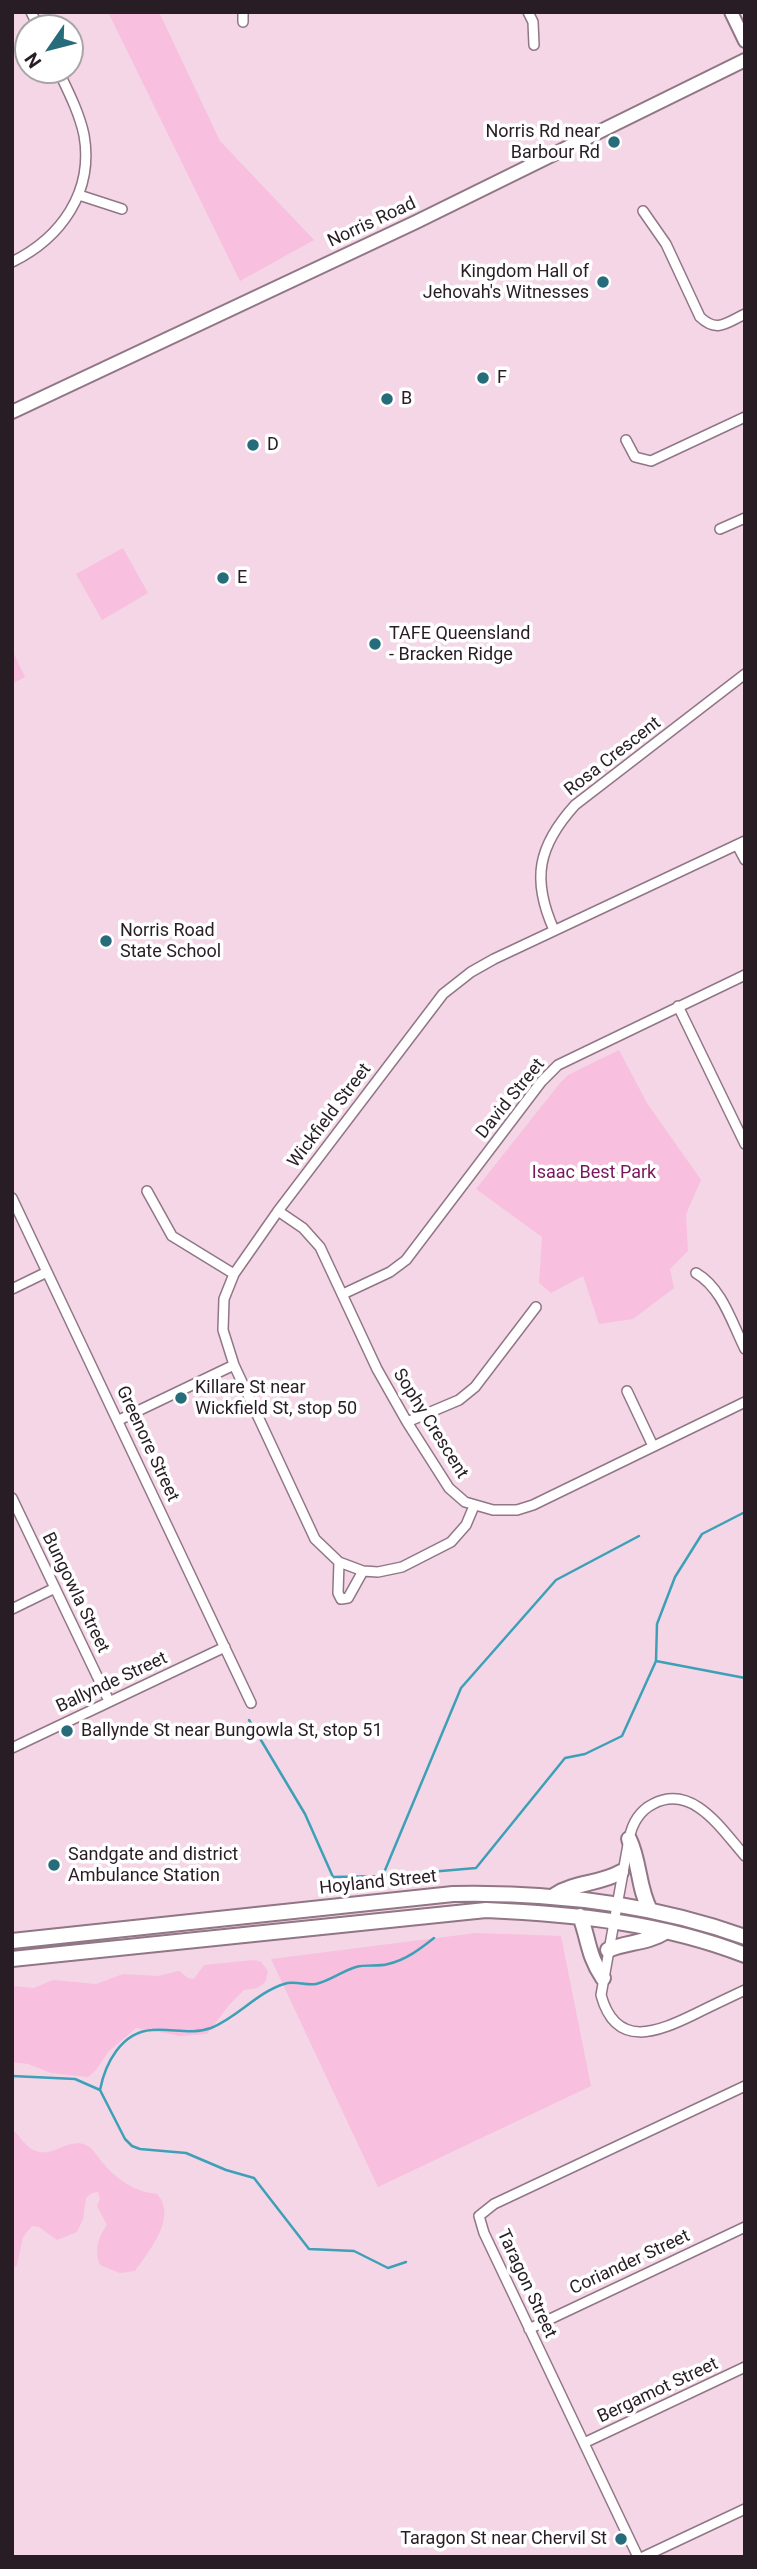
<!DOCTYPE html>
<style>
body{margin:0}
#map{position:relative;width:757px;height:2569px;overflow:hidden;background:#f4d6e7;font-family:Roboto,sans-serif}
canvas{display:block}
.frame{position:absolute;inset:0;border:14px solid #281d24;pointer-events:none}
.north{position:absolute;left:14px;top:14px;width:70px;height:70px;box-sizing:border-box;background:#fff;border:2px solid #a9a5a7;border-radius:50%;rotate:235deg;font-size:19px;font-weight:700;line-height:28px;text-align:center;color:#281d24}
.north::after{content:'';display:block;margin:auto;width:24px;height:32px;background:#276c7b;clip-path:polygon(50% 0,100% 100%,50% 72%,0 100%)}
</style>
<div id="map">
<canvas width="757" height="2569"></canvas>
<div class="frame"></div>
<div class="north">N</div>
</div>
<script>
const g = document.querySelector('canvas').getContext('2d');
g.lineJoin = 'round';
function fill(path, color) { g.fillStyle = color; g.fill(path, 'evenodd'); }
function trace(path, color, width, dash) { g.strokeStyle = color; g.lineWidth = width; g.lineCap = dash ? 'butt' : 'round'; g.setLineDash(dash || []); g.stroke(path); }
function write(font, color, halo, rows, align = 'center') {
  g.font = font + ' Roboto,sans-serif'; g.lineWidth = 7; g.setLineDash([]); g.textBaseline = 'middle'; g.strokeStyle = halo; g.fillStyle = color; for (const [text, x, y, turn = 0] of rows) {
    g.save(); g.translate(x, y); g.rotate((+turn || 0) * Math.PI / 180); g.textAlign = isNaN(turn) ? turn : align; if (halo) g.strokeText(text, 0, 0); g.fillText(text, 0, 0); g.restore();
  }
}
fill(new Path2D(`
 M108,12H159L220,141L314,240L240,281Z
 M123,548L148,593L102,620L76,574Z
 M12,650L25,677L12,684Z
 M619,1050L647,1103L701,1180L686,1214L688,1251L670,1269L674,1288L633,1319L599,1324L583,1276L551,1293L539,1283L542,1237L476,1189L560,1083L568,1075Z
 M476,1933L561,1936L591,2086L378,2187L271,1959Z
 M254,1960L261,1962L268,1971L266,1981L258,1988L244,1990L229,2005L207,2034L181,2036L136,2028L108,2052L96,2070L88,2077L51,2073L28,2064L12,2062V1986L34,1988L53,1980L96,1984L123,1974L158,1976L179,1971L188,1978L194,1979L204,1965Z
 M12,2129C20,2136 26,2148 36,2151C54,2158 69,2136 88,2146C93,2149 98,2157 102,2162C117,2180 135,2192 157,2194C178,2217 149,2251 135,2271L120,2273L100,2265C94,2250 98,2237 107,2225L97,2206L100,2199L98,2192L92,2193L86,2198L83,2219L77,2232L57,2240L39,2227L32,2226L23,2237L17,2265L12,2269Z`), '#f8bfdf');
trace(new Path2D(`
 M656,1661L745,1678
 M249,1720L305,1814L333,1877L383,1876L476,1868L565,1758L585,1754L622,1736L656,1661L657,1624L675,1577L702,1534L745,1512
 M383,1875L461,1688L556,1580L639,1536
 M12,2076L75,2079L100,2090C105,2064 121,2032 152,2030C171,2028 192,2035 211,2028C238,2017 256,1993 284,1984C294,1980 306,1986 316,1984C330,1981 342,1971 356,1967C366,1964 378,1967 388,1964C406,1960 420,1949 434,1938
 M100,2090L125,2139L132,2146L140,2149L186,2153L226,2170L254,2178L309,2249L354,2251L388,2268L406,2262`), '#3da0b6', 2.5);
const street = new Path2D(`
 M31,12L39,28
 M528,12L533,22L534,45
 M243,22V12
 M79,195L122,209
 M643,211L666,244L700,317C717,333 726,323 745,314
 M12,262C61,238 94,192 84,135C79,112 68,91 58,70
 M626,440L635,457L651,461L745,417
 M720,529L745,518
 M737,845L745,860
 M554,930C531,879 538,846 575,805L745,674
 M678,1006L745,1144
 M147,1191L172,1236L234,1274
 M12,1198L251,1703
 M278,1211L303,1228L320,1247L377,1369L407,1422L449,1488L465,1502L493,1510H517L533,1505L745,1402
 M696,1273C722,1288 732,1323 745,1349
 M12,1289L47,1272
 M343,1294L390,1272L406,1260L541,1082L558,1065L745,975
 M627,1391L653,1446
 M119,1420L234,1365
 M407,1422L459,1400L475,1387L536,1307
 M12,1498L109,1701
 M474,1506L466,1525L451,1542L402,1567L378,1572L363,1571L339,1562L315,1539L234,1365L223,1330L224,1299L234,1274L278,1211L443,994L471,972L494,959L745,841
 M339,1562L338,1593L341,1599L348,1598L363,1571
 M12,1609L55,1588
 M12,1748L225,1647
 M745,1856C722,1830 693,1783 653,1804C639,1811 632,1824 629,1839L601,1995C616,2050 658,2032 695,2014C711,2006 728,1998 745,1990
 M529,2329L745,2227
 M584,2443L745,2367
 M638,2557L484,2233L479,2216L494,2204L745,2086
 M643,2557L745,2509`);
const secondary = new Path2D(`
 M731,12L745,41
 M12,412L416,222L745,60`);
const primary = new Path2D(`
 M629,1839C640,1862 638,1888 650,1910
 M555,1895C575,1882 600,1884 621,1872
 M580,1916C589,1940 588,1956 603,1978
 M12,1941L453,1894C553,1892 650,1903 745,1937
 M608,1950C626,1942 648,1943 665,1932
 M12,1959L486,1910C574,1914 663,1923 745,1955`);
trace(street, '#917685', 12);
trace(secondary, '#917685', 16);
trace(primary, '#917685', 18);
trace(street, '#fff', 9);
trace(secondary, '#fff', 12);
trace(primary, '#fff', 14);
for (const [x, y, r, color] of [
 [614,142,7,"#276c7b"],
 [603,282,7,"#276c7b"],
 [483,378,7,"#276c7b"],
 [387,399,7,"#276c7b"],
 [253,445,7,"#276c7b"],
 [223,578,7,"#276c7b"],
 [375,644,7,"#276c7b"],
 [106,941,7,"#276c7b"],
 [181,1398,7,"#276c7b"],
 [67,1731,7,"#276c7b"],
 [54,1865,7,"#276c7b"],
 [621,2539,7,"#276c7b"]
]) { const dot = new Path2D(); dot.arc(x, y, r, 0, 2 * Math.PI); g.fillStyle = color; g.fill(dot); trace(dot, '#fff', 2.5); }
write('18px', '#281d24', '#fff', [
 ["Norris Rd near",600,132,"right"],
 ["Barbour Rd",600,153,"right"],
 ["Kingdom Hall of",589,272,"right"],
 ["Jehovah's Witnesses",589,293,"right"],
 ["F",497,378],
 ["B",401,399],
 ["D",267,445],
 ["E",237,578],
 ["TAFE Queensland",389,634],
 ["- Bracken Ridge",389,655],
 ["Norris Road",120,931],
 ["State School",120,952],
 ["Killare St near",195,1388],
 ["Wickfield St, stop 50",195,1409],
 ["Ballynde St near Bungowla St, stop 51",81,1731],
 ["Sandgate and district",68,1855],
 ["Ambulance Station",68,1876],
 ["Taragon St near Chervil St",607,2539,"right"]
], 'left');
write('18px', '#281d24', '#fff', [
 ["Norris Road",372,223,-25],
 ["Rosa Crescent",613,757,-38],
 ["David Street",511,1099,-51],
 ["Wickfield Street",330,1116,-53],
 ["Sophy Crescent",430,1424,58],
 ["Greenore Street",147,1444,65],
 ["Bungowla Street",75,1593,64],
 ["Ballynde Street",112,1683,-25],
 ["Hoyland Street",378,1883,-6],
 ["Coriander Street",630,2263,-25],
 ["Taragon Street",526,2284,65],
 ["Bergamot Street",658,2391,-25]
]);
write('18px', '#7a175c', '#fff', [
 ["Isaac Best Park",594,1173]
]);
</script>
